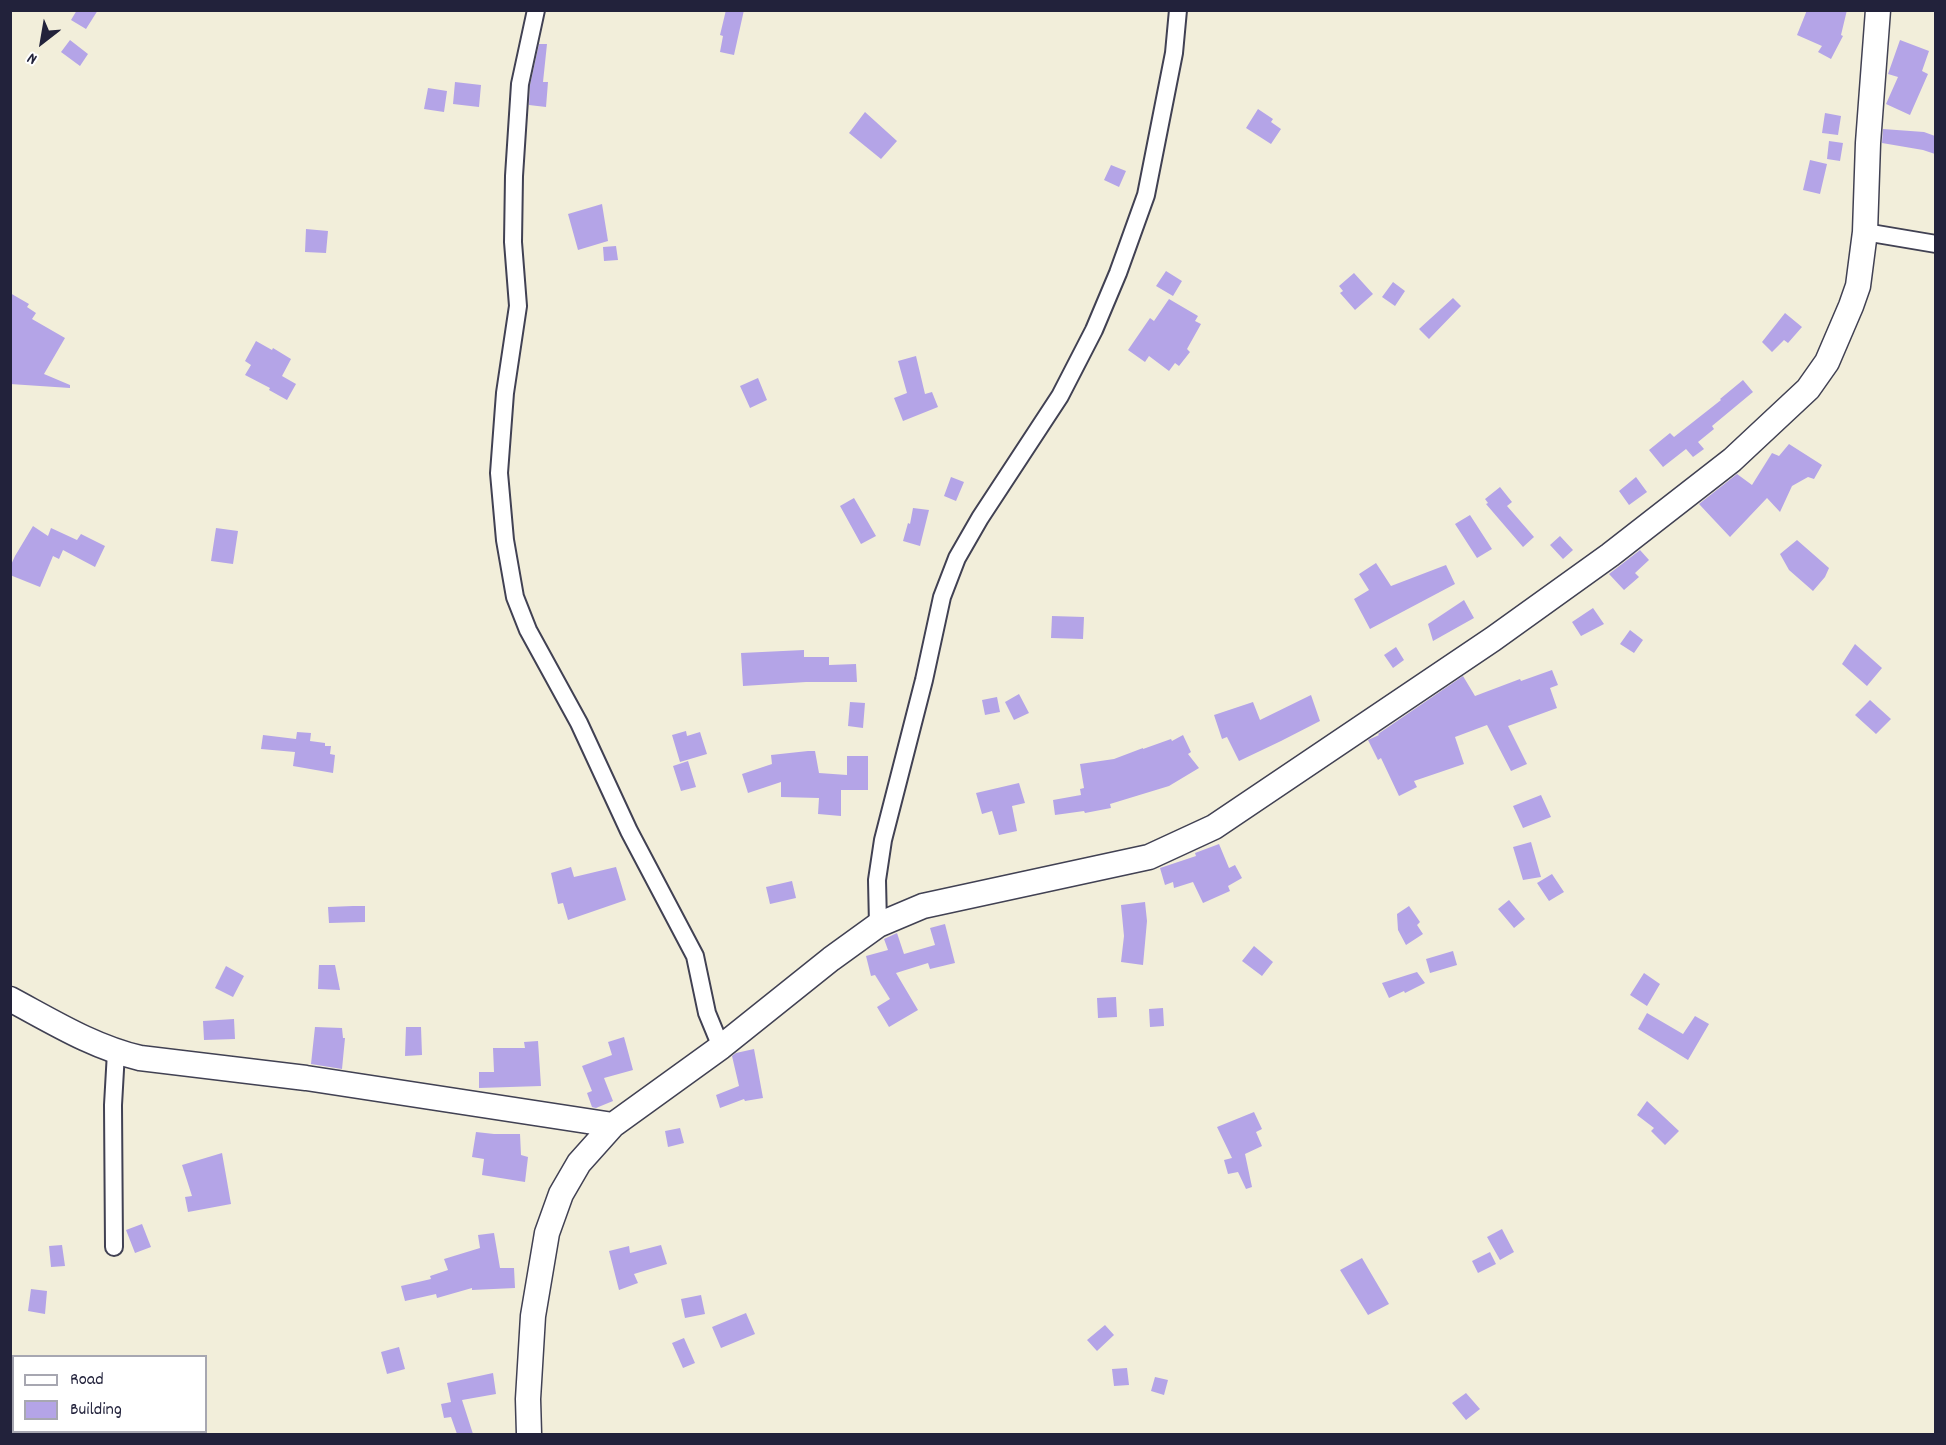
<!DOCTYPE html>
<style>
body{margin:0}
#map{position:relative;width:1946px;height:1445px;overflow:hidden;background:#f2eeda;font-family:Dekko,sans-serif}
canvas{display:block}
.frame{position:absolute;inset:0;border:12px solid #22223b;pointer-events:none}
.legend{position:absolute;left:12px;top:1355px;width:195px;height:78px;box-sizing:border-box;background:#fff;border:2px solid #a7a7b1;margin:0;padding:8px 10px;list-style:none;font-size:18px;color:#22223b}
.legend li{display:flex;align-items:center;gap:12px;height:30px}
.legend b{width:30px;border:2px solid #a7a7b1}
.north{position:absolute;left:12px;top:12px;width:60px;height:60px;-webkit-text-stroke:4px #fff;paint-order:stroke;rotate:211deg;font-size:16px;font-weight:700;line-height:24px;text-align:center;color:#22223b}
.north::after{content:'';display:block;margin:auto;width:21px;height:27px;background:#22223b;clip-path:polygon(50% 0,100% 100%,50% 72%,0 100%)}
</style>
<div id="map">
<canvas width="1946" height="1445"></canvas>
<div class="frame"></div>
<ul class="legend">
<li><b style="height:8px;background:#fff"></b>Road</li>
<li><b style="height:16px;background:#b4a4e7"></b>Building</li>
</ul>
<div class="north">N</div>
</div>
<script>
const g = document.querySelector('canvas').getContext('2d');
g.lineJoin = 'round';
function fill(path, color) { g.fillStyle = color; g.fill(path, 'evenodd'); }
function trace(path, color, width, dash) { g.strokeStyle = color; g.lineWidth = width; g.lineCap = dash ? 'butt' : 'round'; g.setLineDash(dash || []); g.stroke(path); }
fill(new Path2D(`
 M77,10H98L86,29L71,20Z
 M726,10H744L734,55L720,52L723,36L720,35Z
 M1807,10H1847L1841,35L1843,36L1831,59L1818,52L1822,46L1797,35Z
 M70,40L88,54L80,66L61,52Z
 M1900,40L1929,51L1922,71L1928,74L1910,115L1886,104L1898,77L1888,74Z
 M539,44H547L543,82H548L546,107L529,105L530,85Z
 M455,82L481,85L479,107L453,104Z
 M428,88L447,91L444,112L424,109Z
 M1258,109L1273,119L1271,122L1281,129L1271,144L1246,128Z
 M865,112L897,141L881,159L849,133Z
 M1825,113L1841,116L1838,135L1822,133Z
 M1883,129L1924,132L1935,136V154L1923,150L1882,143Z
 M1829,141L1843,143L1840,161L1827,159Z
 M1810,160L1827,164L1820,194L1803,190Z
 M1111,165L1126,171L1119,187L1104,180Z
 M602,204L608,241L578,250L568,214Z
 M306,229L328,231L326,253L305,252Z
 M616,246L618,260L604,261L603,247Z
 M1166,271L1182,281L1173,296L1156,286Z
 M1354,273L1373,294L1355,310L1340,293L1343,291L1339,286Z
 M1393,282L1405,291L1395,306L1382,297Z
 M10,293L29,304L27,307L36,313L32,319L65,338L44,374L70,385V388L10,384Z
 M1453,298L1461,306L1429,339L1419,329Z
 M1169,299L1198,316L1195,321L1201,324L1187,349L1190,352L1179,366L1175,363L1169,371L1149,356L1145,362L1128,350L1150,318L1154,321Z
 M1785,313L1802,327L1788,343L1784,340L1772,352L1762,342Z
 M256,341L272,350L273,348L291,359L282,376L296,384L287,400L269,390L270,388L245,375L251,365L245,361Z
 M916,356L925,394L932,392L938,407L903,421L894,398L907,393L898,361Z
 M758,378L767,400L750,408L740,386Z
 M1743,380L1753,392L1712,426L1714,429L1698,442L1704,449L1693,457L1686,449L1663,467L1649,450L1670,433L1674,437L1721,400L1720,399Z
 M1789,444L1822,465L1814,479L1808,477L1792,486L1780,512L1767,498L1730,537L1699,504L1737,474L1752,485L1772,453L1779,456Z
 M951,477L964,482L956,501L944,496Z
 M1636,477L1647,492L1629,505L1619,491Z
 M1500,487L1512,502L1507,506L1534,537L1523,547L1486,504L1488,503L1485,499Z
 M854,498L876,536L861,544L840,506Z
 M913,508L929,510L920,546L903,541L908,523L910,524Z
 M1470,515L1492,549L1477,558L1455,524Z
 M33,526L48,536L51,528L77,540L81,534L105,546L95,567L63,550L59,559L53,556L40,587L10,575V567L15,556Z
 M216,528L238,531L233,564L211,561Z
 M1560,536L1573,550L1563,559L1550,545Z
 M1797,540L1829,568L1825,577L1813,591L1789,570L1780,554Z
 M1640,550L1649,560L1635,573L1639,577L1624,590L1609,574Z
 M1376,563L1391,586L1446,565L1455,584L1370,629L1354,599L1369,590L1359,574Z
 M1464,600L1474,618L1433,641L1428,624Z
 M1593,608L1604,624L1581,636L1572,622Z
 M1052,616L1084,617L1083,639L1051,638Z
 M1630,630L1643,640L1634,653L1620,644Z
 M1855,644L1882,668L1867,686L1842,664Z
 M1396,647L1404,660L1393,668L1384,655Z
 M804,650V657H829V665L856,664L857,682H806L743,686L741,653Z
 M1552,670L1558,685L1550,688L1557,708L1508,726L1527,764L1511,771L1487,725L1455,737L1464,764L1414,781L1417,787L1399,796L1381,758L1378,760L1368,740L1379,735L1378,734L1463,676L1475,696L1520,679L1521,681Z
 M1019,694L1029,713L1014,720L1005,702Z
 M1311,695L1320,721L1281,741L1239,761L1227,737L1222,739L1214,715L1253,702L1260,720Z
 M997,697L1000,712L985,715L982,700Z
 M1870,700L1891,719L1876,734L1855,715Z
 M850,702L865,703L863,728L848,726Z
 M686,731L687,736L700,732L707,754L680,762L672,735Z
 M297,732L311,733L310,741L325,743V746H331L330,754L335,755L333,773L293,766L295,752L261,749L263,735L296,739Z
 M1183,735L1191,752L1188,754L1199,768L1169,786L1110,804L1111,808L1085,813L1084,811L1055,815L1053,800L1081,795L1080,789L1084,788L1080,764L1114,759L1143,748V749L1171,739L1172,741Z
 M808,751H815L819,773L847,775V756H868V790H841V816L818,814L819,798L781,797V782L748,793L742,774L772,764L771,755Z
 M688,761L696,787L681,791L673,766Z
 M1019,783L1025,803L1012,806L1017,831L999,835L992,811L982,814L976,793Z
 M1541,795L1551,817L1523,828L1513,806Z
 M1531,842L1541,877L1523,880L1513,847Z
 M1219,844L1229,868L1235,865L1242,878L1228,886L1230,891L1203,903L1193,882L1174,888L1173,882L1165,885L1160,868L1196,856L1195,853Z
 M571,867L574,877L616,867L626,900L568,920L563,903L558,904L551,873Z
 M1552,874L1564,892L1549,901L1537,883Z
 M792,881L796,898L770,904L766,887Z
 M1509,900L1525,919L1514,928L1498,909Z
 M1145,902L1147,921L1143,965L1121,962L1124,936L1121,905Z
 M353,906H365V922L329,923L328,907Z
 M1409,906L1420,922L1417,925L1423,934L1406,945L1398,930L1397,914Z
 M945,924L955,963L930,969L928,963L896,973L918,1010L889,1027L877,1007L890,999L875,975L871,976L866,956L888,950L884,939L897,933L904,954L935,945L930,928Z
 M1254,946L1273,962L1262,976L1242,961Z
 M1453,951L1457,965L1430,973L1426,959Z
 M319,965H335L340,990L318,989Z
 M226,966L244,976L233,997L215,988Z
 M1417,972L1425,983L1405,993L1404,991L1389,998L1382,983Z
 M1644,973L1660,984L1647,1006L1630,995Z
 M1116,997L1117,1017L1098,1018L1097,998Z
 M1163,1008L1164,1026L1150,1027L1149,1009Z
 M1647,1013L1683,1034L1695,1016L1709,1024L1688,1060L1638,1029Z
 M234,1019L235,1039L204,1040L203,1021Z
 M315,1027L342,1028L343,1038H345L342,1069L311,1064Z
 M406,1027H421L422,1055L405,1056Z
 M624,1037L633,1070L604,1078L613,1101L596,1108L592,1107L587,1093L592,1091L582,1066L612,1055L608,1042Z
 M538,1041L541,1086L479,1088V1072H494L493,1048H525L524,1042Z
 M754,1049L763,1098L745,1101L744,1099L720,1108L716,1095L739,1086L732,1056L736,1053Z
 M1647,1101L1679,1131L1665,1145L1651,1131L1654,1128L1637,1115Z
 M1254,1112L1262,1129L1256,1132L1262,1146L1245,1154L1252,1187L1246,1189L1238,1172L1228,1174L1224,1160L1232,1158L1217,1127Z
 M680,1128L684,1143L668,1147L665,1131Z
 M476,1132L494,1134H520L521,1155L528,1157L525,1182L482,1175L484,1159L472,1157Z
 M222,1153L231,1204L188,1212L185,1197L192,1196L182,1165Z
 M142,1224L151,1247L135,1253L126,1230Z
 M1502,1229L1514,1252L1500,1260L1487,1237Z
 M494,1233L500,1268H514L515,1288L472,1290V1288L437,1298L436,1294L405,1301L401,1286L431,1279L430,1276L448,1270L444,1259L480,1248L478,1235Z
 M62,1245L65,1266L51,1267L49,1246Z
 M661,1245L667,1264L634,1274L638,1283L619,1290L609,1251L629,1246L630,1253Z
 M1490,1252L1496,1264L1478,1273L1472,1261Z
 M1362,1258L1389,1304L1368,1315L1340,1270Z
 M31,1289L47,1291L45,1314L28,1311Z
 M701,1295L705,1314L685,1318L681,1299Z
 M746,1313L755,1334L721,1348L712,1327Z
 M1105,1325L1114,1335L1097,1351L1087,1340Z
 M684,1338L695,1363L683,1368L672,1343Z
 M399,1347L405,1369L387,1374L381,1352Z
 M1127,1368L1129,1385L1114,1386L1112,1369Z
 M493,1373L496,1394L462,1400L473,1434H457L451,1417L444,1418L441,1404L451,1402L447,1383Z
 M1155,1377L1168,1380L1164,1395L1151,1391Z
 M1466,1393L1480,1409L1466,1420L1452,1403Z`), '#b4a4e7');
const street = new Path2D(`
 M536,10L520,84L514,176L513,242L518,306L505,393L499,473L505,540L515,597L528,630L579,723L629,831L695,956L707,1013L721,1047
 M1865,232L1936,244
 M878,925L877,880L883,840L924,680L942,597L957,558L980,518L1060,396L1094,330L1118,273L1146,195L1174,53L1178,10
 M114,1247L113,1105L116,1052`);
const secondary = new Path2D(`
 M10,999C53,1022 93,1047 140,1058L306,1078L613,1125
 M529,1434L528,1399L533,1316L547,1233L561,1194L579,1163L613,1125L721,1047L831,959L878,925L923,906L1149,857L1214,827L1493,639L1610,555L1732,460L1808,389L1827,362L1851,306L1858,286L1865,232L1868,143L1878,10`);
trace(street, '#414153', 20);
trace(secondary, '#414153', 27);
trace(street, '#fff', 16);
trace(secondary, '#fff', 24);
</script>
